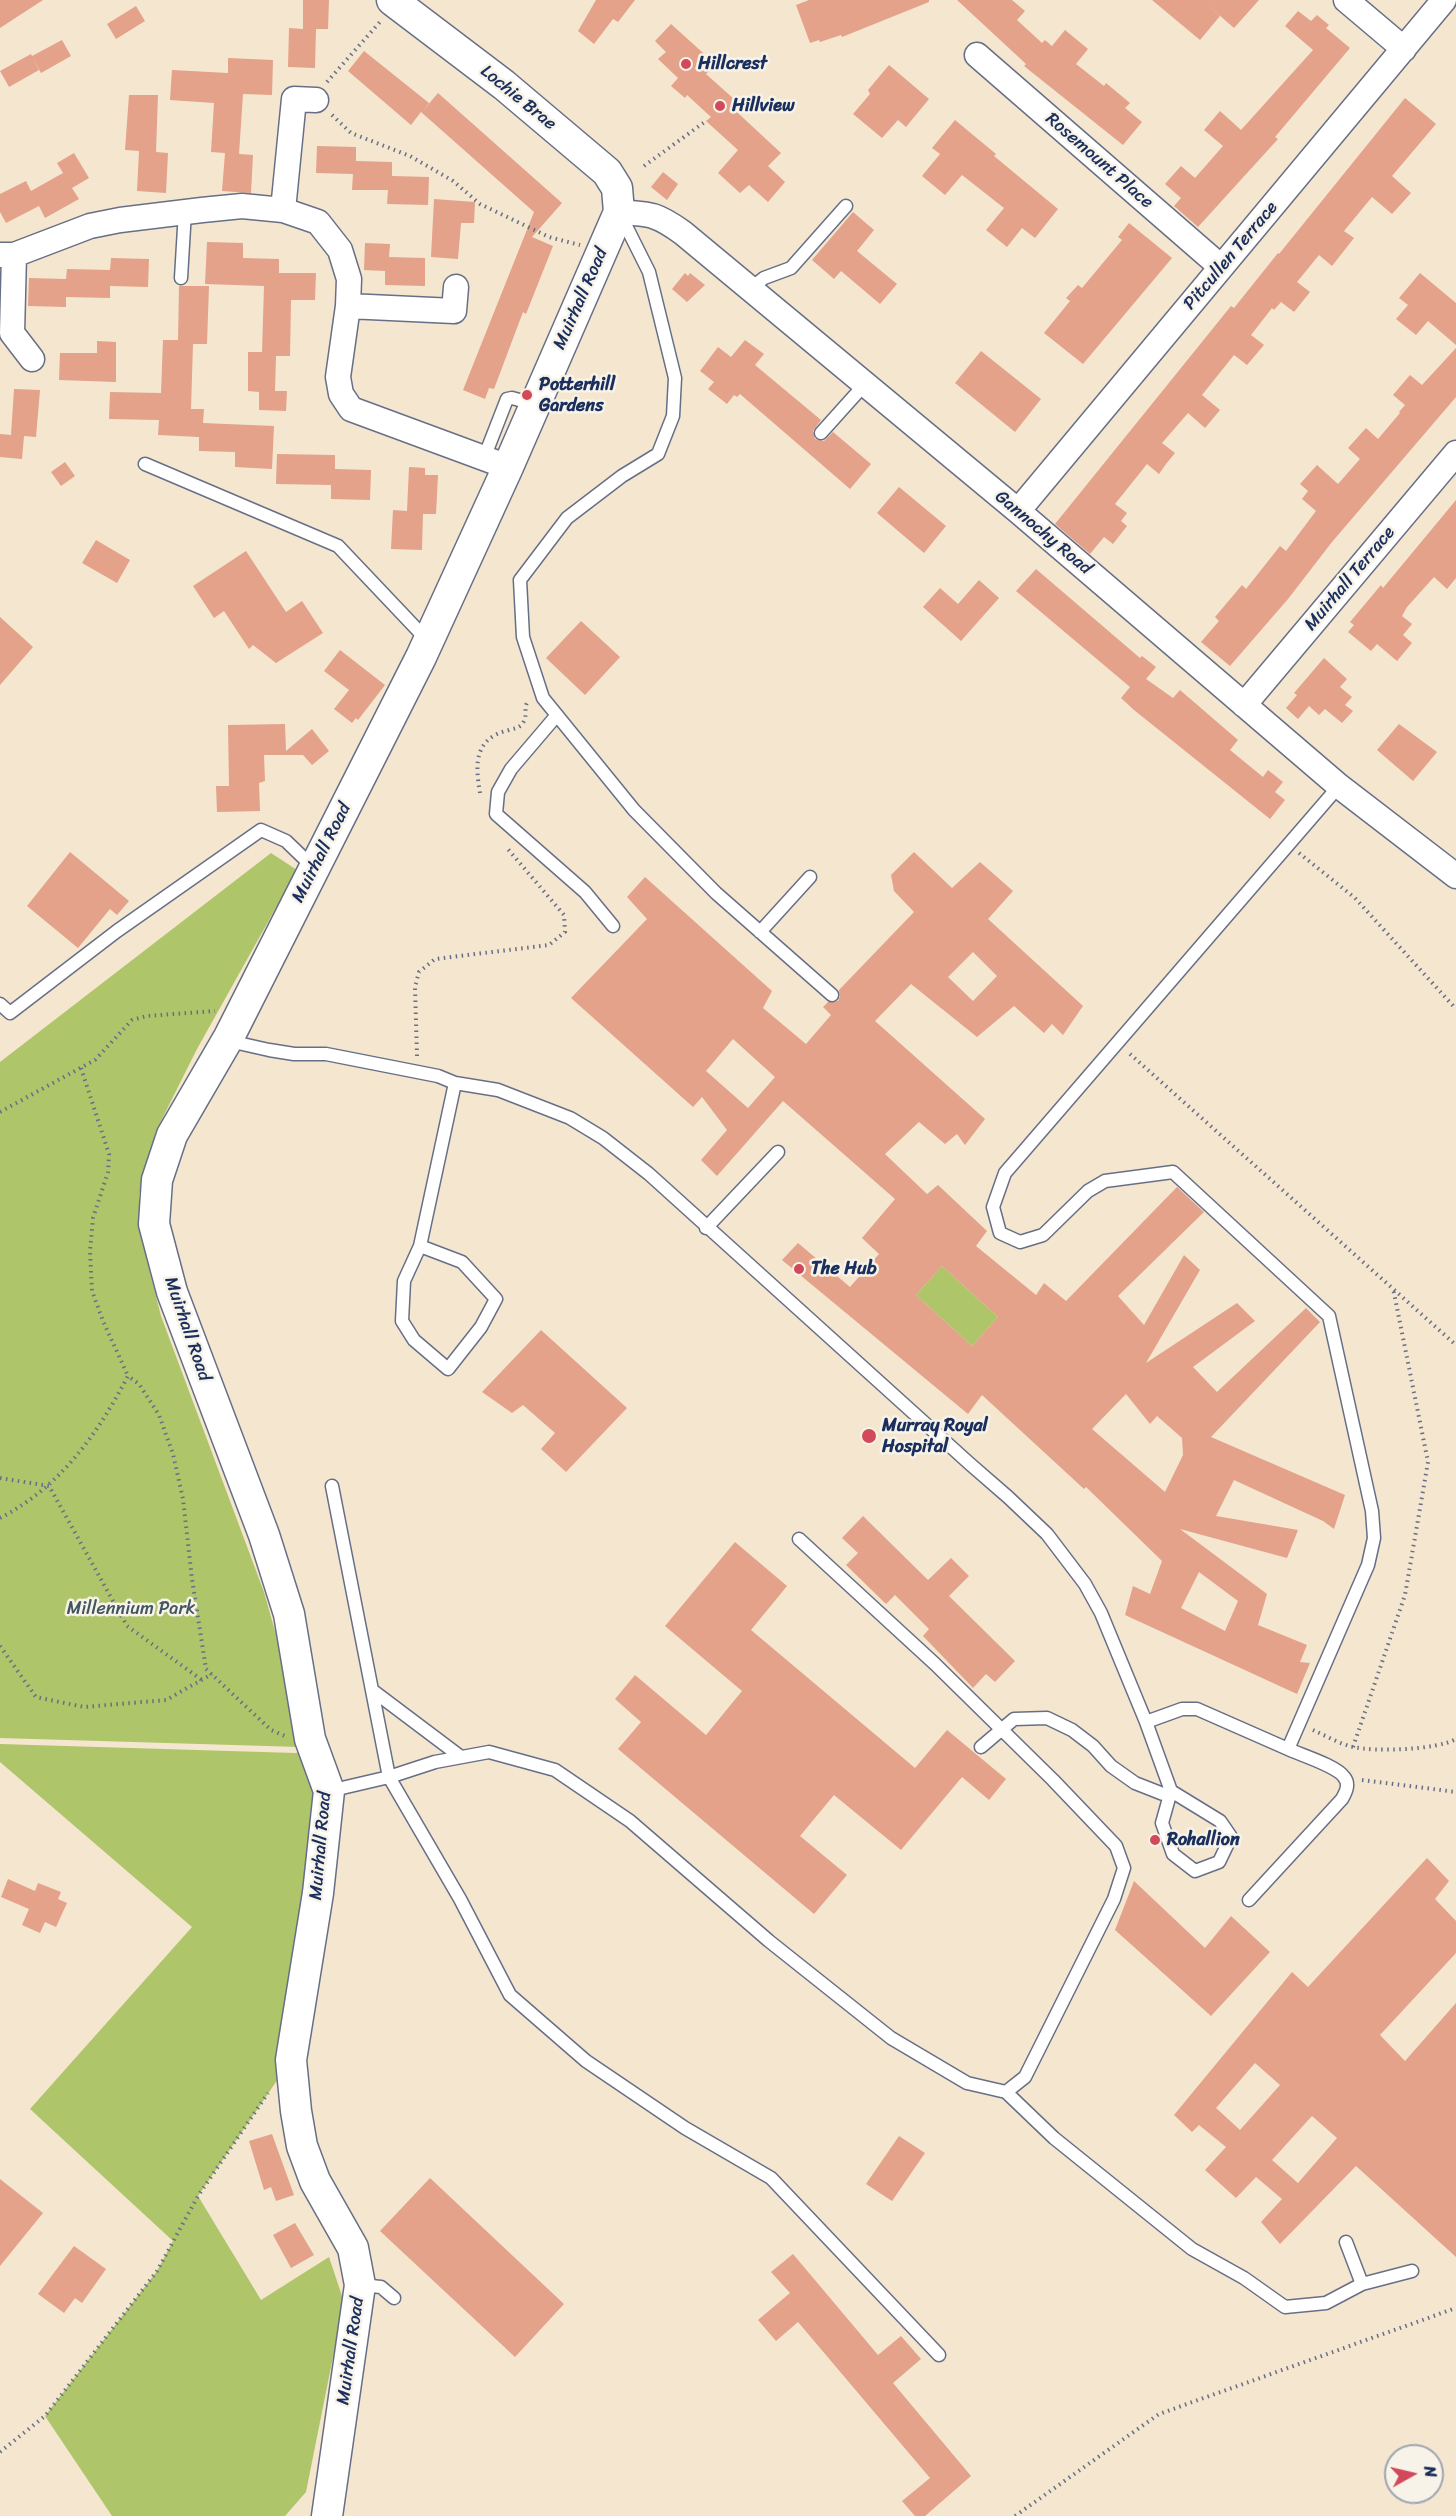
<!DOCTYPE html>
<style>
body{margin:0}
#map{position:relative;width:1456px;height:2516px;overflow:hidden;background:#f5e6d0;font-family:Sriracha,sans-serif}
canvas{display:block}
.north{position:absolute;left:1384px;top:2444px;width:60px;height:60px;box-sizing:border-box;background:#f7f3e8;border:2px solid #9fa5b1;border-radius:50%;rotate:82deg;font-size:16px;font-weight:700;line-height:24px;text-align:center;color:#1b2f5e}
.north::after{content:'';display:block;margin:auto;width:21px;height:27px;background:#d1495b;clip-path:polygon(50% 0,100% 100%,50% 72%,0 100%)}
</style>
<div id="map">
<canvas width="1456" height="2516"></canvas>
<div class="north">N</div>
</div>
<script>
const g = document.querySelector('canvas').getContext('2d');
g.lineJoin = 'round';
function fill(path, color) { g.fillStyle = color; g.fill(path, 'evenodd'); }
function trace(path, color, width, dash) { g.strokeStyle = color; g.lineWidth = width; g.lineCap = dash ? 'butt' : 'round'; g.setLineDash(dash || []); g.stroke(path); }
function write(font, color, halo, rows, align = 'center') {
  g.font = font + ' Sriracha,sans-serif'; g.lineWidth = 5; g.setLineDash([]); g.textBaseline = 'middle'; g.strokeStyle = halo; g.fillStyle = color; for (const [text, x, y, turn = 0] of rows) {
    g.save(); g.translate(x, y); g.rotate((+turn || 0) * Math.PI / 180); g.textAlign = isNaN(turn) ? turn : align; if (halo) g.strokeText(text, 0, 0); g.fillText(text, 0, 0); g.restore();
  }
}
fill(new Path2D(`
 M271,853L297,870L197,1049L156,1131L139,1195L142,1241L161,1316L264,1592L284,1663L300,1747L0,1738V1062Z
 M942,1266L998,1317L972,1346L916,1295Z
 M0,1744L295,1753L315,1750L329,1791L291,2060L198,2196L261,2300L329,2257L344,2302L306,2492L285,2516H112L45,2416L157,2271L173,2241L30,2109L192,1927L0,1762Z`), '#aec56a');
fill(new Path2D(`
 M0,0H43L0,28Z
 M303,0H329L328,29H316L315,68L288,67L289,28L303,29Z
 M596,0H635L618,22L613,19L594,44L578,31Z
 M809,0H929V2L842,37L841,35L820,42L819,40L810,43L796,5Z
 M957,0H1012L1025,11L1017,20L1042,43L1045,40L1052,46L1065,30L1088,49L1076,64L1104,86L1106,83L1130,103L1125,108L1142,122L1123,145L1024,66L1026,64Z
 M1152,0H1202L1220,16L1200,40Z
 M1202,0H1259L1234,28Z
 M136,6L145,21L116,39L107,24Z
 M1298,11L1311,21L1317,15L1329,25L1326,28L1350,48L1275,137L1278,139L1198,227L1174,206L1181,198L1165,184L1181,166L1195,178L1223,146L1204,130L1220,111L1241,130L1313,50L1285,26Z
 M671,24L712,61L706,67L710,70L706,74L744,108L739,114L781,153L768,166L785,182L768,202L749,185L740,193L718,173L738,150L706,121L711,117L687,95L685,98L671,86L678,78L658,59L666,52L655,41Z
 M62,40L71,56L41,73L32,56Z
 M364,51L429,103L422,112L438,93L562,203L532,237L553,246L526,314L523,312L494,389L489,388L485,399L463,390L534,212L421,112L411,125L348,71Z
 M31,54L39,70L9,87L0,71Z
 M228,58L273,60L272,95L243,94L239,154L253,155L251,193L222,191L225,153L211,152L214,103L170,100L172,70L228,73Z
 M889,65L929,99L906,127L898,120L882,138L853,114L870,94L868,90Z
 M129,95H158L156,152L168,153L166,193L137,191L139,151L125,150Z
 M1405,98L1436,124L1392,176L1411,193L1392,214L1372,197L1344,231L1354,238L1332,266L1319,255L1297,282L1310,292L1294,312L1281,302L1274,310L1272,308L1251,335L1264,345L1247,365L1234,355L1202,395L1220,410L1205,428L1188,413L1162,443L1175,453L1166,464L1159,474L1147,464L1115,504L1127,513L1121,521L1127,526L1113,544L1104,537L1090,554L1055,524L1231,306L1234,308L1278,253L1279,254Z
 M955,120L996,154L994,156L1058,209L1035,238L1022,228L1007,247L986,230L1004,208L962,175L945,195L922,176L940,154L932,148Z
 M317,146L356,147V161L392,162V176L429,177L428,205L387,204L388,190H352L353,174L316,173Z
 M74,153L89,178L72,188L79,199L45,218L39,206L6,223L0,212V194L26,181L31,191L63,173L57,163Z
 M663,172L678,184L667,200L651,187Z
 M434,199L475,202L474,223H461L458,259L431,257Z
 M853,212L874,230L857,251L897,284L880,304L841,271L834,279L812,260Z
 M1129,223L1172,258L1083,364L1044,333L1070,301L1066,298L1078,285L1082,288L1122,240L1118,237Z
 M207,242L243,243V258L279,259V273H316L315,300H291L290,356H276L275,391H287L286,411L259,410V392L248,391V352H262L264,286L205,284Z
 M365,243L390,244L389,257L425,258V286L385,285V271L364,270Z
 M111,258L149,259L148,287L110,286V298L66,297V307L28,306L29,278L66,279L67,269L110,270Z
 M685,273L688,276L690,273L705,285L687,302L672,289Z
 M1420,273L1456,303V345L1428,321L1416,335L1396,319L1408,305L1399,298Z
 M179,286H209L207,344H193L191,409H204L203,423L274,426L272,469L235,467V452L199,451V437L158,435L159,420L109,419L110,392L161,393L163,340H178Z
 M745,340L764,354L755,365L821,420L813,431L815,439L824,441L833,432L871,464L850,489L740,394L737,397L734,395L727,404L708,389L714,382L700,371L718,347L731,357Z
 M97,341L116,342V382L59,380L60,353H97Z
 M1456,348V397L1332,542L1288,599L1230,666L1201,642L1219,621L1215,617L1242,585L1246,589L1280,546L1286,551L1316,511L1302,499L1308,491L1300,484L1317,465L1338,484L1360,459L1348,448L1366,428L1378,439L1400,413L1399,412L1405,405L1393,395L1410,375L1422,385Z
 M981,351L1041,399L1015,432L955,383Z
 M14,389L40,390L36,437L24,436L22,459L0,457V434L11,435Z
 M277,454L335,455V469L371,470L370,500L331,499V485L276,484Z
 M65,462L75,476L61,486L51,472Z
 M409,467L425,468V475H438L436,514H423L422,550L391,549L393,510L407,511Z
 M899,487L946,526L924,553L877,513Z
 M1456,500V578L1447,589L1434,577L1407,607L1402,616L1412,624L1403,635L1412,643L1397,661L1377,644L1371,651L1348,632L1354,625L1350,622L1381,585L1383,588Z
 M96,540L130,560L117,583L82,563Z
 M246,551L286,612L302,601L323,633L276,663L253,645L249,649L224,611L214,618L193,586Z
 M1036,569L1140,658L1142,656L1156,667L1146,679L1173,698L1180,690L1238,740L1230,750L1263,777L1268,770L1283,782L1275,792L1285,800L1270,819L1134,710L1121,698L1130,687L1016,591Z
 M979,580L999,598L961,641L923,607L940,588L958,604Z
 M0,617L33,647L0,685Z
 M581,621L620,657L585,695L546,658Z
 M340,650L385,685L358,720L356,718L352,723L334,709L349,690L324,671Z
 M1324,658L1347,679L1340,687L1352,697L1345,705L1353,711L1342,723L1325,709L1319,715L1309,706L1298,719L1286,708L1297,695L1294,693Z
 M285,724L286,751L312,729L329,751L312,765L303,755H264L265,781L259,783L260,811L217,812L216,786H229L228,725Z
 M1399,724L1437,752L1413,781L1377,750Z
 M70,852L129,901L117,915L110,909L78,948L27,906Z
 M914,852L952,888L980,862L1013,891L988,919L1083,1006L1063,1035L1052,1024L1044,1033L1014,1006L977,1037L911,984L875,1021L985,1119L965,1145L957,1134L945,1144L919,1122L885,1154L927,1194L938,1185L987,1231L976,1246L1036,1295L1044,1283L1066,1301L1177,1187L1204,1212L1118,1296L1144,1325L1184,1255L1200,1270L1146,1363L1237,1303L1255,1321L1193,1367L1217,1392L1306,1308L1320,1322L1211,1437L1345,1495L1334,1529L1323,1521L1234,1480L1216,1516L1298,1530L1287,1558L1180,1529L1267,1594L1258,1625L1307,1645L1300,1662L1310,1663L1297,1694L1125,1615L1133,1586L1150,1594L1162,1561L1086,1487L1084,1489L982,1395L968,1414L782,1260L798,1243L850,1287L879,1254L862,1238L895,1199L783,1101L717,1176L701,1160L727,1130L702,1097L693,1107L571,998L647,919L627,897L645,877L772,991L763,1008L806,1044L831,1015L823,1007L828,1002L838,1001L840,996L839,990L914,912L894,891L891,875ZM973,952L997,976L973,1001L948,977ZM733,1039L775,1077L748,1108L706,1071ZM942,1266L998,1317L972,1346L916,1295ZM1126,1394L1150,1424L1157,1416L1182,1438L1183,1455L1165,1492L1092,1429ZM1199,1572L1238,1601L1225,1631L1181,1608Z
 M541,1330L627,1408L566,1472L541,1449L555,1433L523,1405L512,1413L482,1392Z
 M863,1516L928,1580L951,1558L969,1576L949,1596L1015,1661L995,1682L986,1674L973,1688L923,1636L929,1629L895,1595L886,1604L846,1565L858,1553L842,1538Z
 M735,1542L787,1586L751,1630L915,1768L947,1730L1006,1779L989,1800L962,1777L901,1850L834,1795L800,1836L847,1875L814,1914L618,1749L641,1722L615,1699L635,1675L706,1735L742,1691L665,1626Z
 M1427,1858L1449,1881L1435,1899L1456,1921V1953L1380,2035L1405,2061L1456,2003V2257L1356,2166L1280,2244L1261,2222L1282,2199L1256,2177L1236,2198L1205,2170L1226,2147L1199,2125L1192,2132L1174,2115L1292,1972L1308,1987ZM1255,2063L1280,2085L1240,2130L1216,2108ZM1312,2116L1337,2138L1298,2183L1272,2160Z
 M8,1879L35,1891L38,1883L61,1892L58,1899L67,1903L56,1927L45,1922L40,1933L22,1925L29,1909L1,1897Z
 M1134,1881L1205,1948L1231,1916L1270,1952L1211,2016L1115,1930Z
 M272,2134L294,2195L276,2201L271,2187L264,2190L249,2141Z
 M899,2136L925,2153L892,2201L866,2184Z
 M430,2178L564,2304L515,2357L380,2231Z
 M0,2179L43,2213L0,2266Z
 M295,2223L314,2255L291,2268L273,2235Z
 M74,2246L106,2269L82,2303L75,2298L64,2313L38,2294Z
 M793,2254L878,2355L901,2336L921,2359L893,2383L971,2476L925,2516H915L902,2501L930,2478L798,2322L776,2341L758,2320L790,2293L771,2272Z`), '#e3a289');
const service = new Path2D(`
 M621,216L649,272L675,378L673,416L658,454L622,476L567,518L520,580L523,637L543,698L634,810L716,893L832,995
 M181,278L185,211
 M750,289L764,278L791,268L846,206
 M821,433L865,384
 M484,458L507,399L512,398L534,404
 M145,464L338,546L428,641
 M557,715L511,769L498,792L496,814L585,892L613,926
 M760,932L810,877
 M0,1004L10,1013L117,931L261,830L286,841L314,868
 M230,1038L238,1043L269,1050L294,1054H326L438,1076L455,1083L498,1090L570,1118L603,1138L649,1174L970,1464L1008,1497L1047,1534L1085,1584L1101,1613L1146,1722L1171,1791L1220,1821L1231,1837L1219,1862L1195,1871L1173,1854L1162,1823L1171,1791
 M706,1228L778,1152
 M420,1246L404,1281L402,1321L414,1340L448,1369L481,1327L496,1299L462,1262L420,1246L455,1083
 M332,1486L389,1777L460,1899L510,1995L586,2061L685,2128L771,2178L939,2355
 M799,1539L935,1664L1053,1780L1116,1846L1124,1868L1114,1899L1025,2077L1006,2092
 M372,1690L461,1757
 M1146,1722L1182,1709H1197L1288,1749L1368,1565L1374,1538L1372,1511L1329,1316L1173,1172L1105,1181L1088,1191L1043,1235L1020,1242L1000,1233L993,1207L1005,1173L1339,786
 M981,1747L1014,1719L1047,1718L1072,1730L1093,1746L1111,1766L1135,1783L1163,1794L1171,1791
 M329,1791L389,1777L435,1762L489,1752L555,1770L630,1821L769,1941L891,2038L967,2083L1006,2092L1054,2138L1192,2249L1244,2278L1285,2307L1326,2303L1362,2284L1412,2271
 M1249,1900L1342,1799C1346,1792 1350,1784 1344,1777C1337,1766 1301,1755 1288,1749
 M1346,2242L1362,2284
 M360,2285L381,2287L394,2298`);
const minor = new Path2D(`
 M1346,0L1404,49
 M977,55L1221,267
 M283,210L294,99L316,100
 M619,212C651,214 657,214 683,233L1018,511L1339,786L1456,876
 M0,255H14L90,226L120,220L202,210L242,206L283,210L318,222L340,250L349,279L348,306L338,377L341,394L351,409L508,467
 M14,255L12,333L32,359
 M348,306L454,311L456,287
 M1018,511L1444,0
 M1244,705L1456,453`);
const tertiary = new Path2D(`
 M327,2516L360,2285L353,2248L315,2181L302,2146L296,2111L291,2060L318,1893L329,1791L310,1739L289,1614L264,1535L172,1292L154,1224L157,1180L172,1135L229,1037L421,657L508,467L619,212L617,188L607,172L504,85L392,0`);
trace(service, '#676f86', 15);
trace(minor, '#676f86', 27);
trace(tertiary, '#676f86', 33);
trace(new Path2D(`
 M327,82L380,22
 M332,115L351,133L410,156L453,181L480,204L549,237L580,245
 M644,166L706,121
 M480,793C475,764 474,738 509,730C515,728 521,728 524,721C527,716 524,708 527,703
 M1299,853L1355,898L1456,1009
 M1130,1054L1456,1345
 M417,1056L415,987L419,972L435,959L549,945L565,932L564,915L507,848
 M81,1068L109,1154L108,1172L93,1218L90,1251L92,1291L103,1321L128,1376
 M0,1112L95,1060L132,1020L147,1016L215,1011
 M0,1478L49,1486L127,1626L202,1680
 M0,1518C60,1487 97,1435 128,1376L139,1384L159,1415L173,1454L183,1499L192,1579L206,1669L271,1730L285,1736
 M0,1646L36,1697L84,1707L166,1700L212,1674
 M1313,1730C1326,1736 1340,1744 1353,1747C1375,1752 1437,1750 1456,1739
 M1353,1747L1405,1595L1428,1462L1393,1288
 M1362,1780L1456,1792
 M0,2452L45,2416L157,2271L198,2196L268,2093
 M1015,2516L1159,2414L1456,2308`), '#676f86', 4, [1.5, 4.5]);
trace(service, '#fff', 12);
trace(minor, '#fff', 24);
trace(tertiary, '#fff', 30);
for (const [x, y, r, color] of [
 [686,64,6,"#d1495b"],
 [720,106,6,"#d1495b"],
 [527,395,6,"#d1495b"],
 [799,1269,6,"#d1495b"],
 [869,1436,8,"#d1495b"],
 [1155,1840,6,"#d1495b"]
]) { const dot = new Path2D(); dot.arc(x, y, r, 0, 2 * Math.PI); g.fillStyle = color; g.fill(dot); trace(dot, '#f7f3e8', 2); }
write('bold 18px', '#1b2f5e', '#f7f3e8', [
 ["Hillcrest",698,64],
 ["Hillview",732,106],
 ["Potterhill",539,385],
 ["Gardens",539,406],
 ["The Hub",811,1269],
 ["Murray Royal",882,1426],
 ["Hospital",882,1447],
 ["Rohallion",1167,1840]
], 'left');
write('18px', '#1b2f5e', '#f7f3e8', [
 ["Lochie Brae",518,98,39],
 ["Rosemount Place",1099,161,41],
 ["Pitcullen Terrace",1231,256,-50],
 ["Muirhall Road",581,299,-66],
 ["Gannochy Road",1043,533,40],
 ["Muirhall Terrace",1350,579,-50],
 ["Muirhall Road",322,853,-63],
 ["Muirhall Road",187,1329,71],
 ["Muirhall Road",321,1846,-85],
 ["Muirhall Road",351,2351,-82]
]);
write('18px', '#405461', '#f7f3e8', [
 ["Millennium Park",131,1609]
]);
</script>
